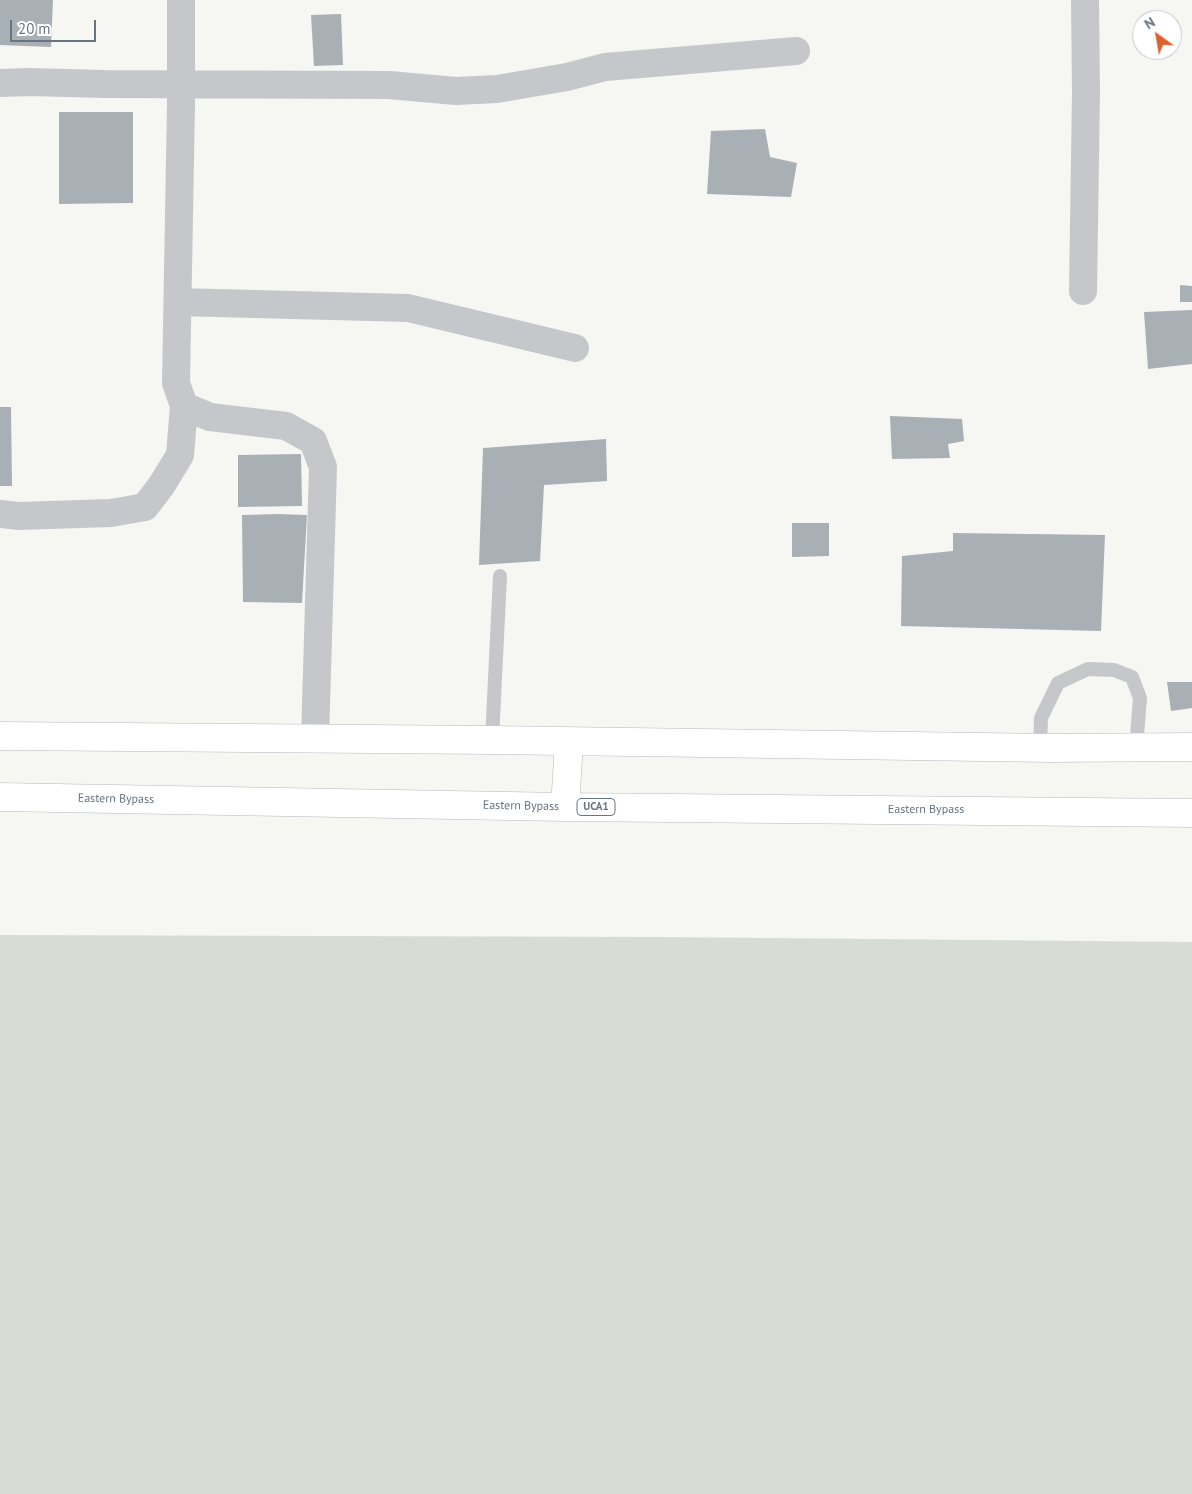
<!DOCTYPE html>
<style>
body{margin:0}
#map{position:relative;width:1192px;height:1494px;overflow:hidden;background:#f6f6f3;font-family:"PT Sans",sans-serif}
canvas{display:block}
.north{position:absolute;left:1132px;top:10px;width:50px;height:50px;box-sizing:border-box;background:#fff;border:1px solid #c2c7cd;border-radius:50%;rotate:328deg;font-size:14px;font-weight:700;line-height:20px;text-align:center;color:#677482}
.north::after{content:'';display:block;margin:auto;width:18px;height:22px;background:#da6330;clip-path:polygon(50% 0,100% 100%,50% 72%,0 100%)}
.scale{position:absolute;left:10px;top:20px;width:86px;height:22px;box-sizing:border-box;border:2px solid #677482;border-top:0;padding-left:6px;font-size:15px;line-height:18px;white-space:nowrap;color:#677482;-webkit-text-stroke:4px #fff;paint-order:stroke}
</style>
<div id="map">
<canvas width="1192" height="1494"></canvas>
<div class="north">N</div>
<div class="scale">20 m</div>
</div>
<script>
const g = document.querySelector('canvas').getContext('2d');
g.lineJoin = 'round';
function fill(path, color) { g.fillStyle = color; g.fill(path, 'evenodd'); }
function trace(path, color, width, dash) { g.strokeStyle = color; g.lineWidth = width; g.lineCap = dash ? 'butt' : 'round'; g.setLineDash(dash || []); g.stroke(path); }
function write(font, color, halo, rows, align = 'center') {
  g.font = font + ' "PT Sans",sans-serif'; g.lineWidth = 5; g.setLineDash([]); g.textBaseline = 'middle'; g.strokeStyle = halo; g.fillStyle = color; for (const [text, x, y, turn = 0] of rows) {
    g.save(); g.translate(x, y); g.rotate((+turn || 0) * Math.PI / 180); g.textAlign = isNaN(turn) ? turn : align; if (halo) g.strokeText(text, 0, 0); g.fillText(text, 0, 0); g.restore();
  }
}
fill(new Path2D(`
 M0,935L658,937L1192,942V1494H0Z`), '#d7ddd4');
fill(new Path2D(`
 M0,0H53L51,47L0,45Z
 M341,14L343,65L314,66L311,15Z
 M59,112H133V203L59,204Z
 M765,129L770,157L797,163L791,197L707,194L711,131Z
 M1180,285L1192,286V302H1180Z
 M1192,310V364L1148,369L1144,312Z
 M0,407H11L12,486H0Z
 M890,416L962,419L964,441L948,444L950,458L892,459Z
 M606,439L607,481L544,485L540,561L479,565L483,448Z
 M301,454L302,506L238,507V455Z
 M278,514L307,515L302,603L243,602L242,515Z
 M792,523H829V556L792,557Z
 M953,533L1105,535L1101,631L901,626L902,556L953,551Z
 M1167,682H1192V708L1171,711Z`), '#a9b0b5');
const primary = new Path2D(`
 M0,736L492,740L1051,748L1192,747
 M0,797L565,807L1192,813
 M565,807L569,742`);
trace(primary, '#b5b9bc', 29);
trace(new Path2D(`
 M492,740L500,576
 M1040,748L1041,718L1058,683L1088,669L1114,670L1132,677L1140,698L1136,748`), '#c5c7cb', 14);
trace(new Path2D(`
 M181,0V104L176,383L184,406L210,417L286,426L313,441L323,467L315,739
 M0,83L29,82L105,84L389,85L456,91L497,89L567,77L605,67L796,51
 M1083,291L1086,92L1085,0
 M178,302L408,308L575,348
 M0,514L19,516L111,513L145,507L161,486L180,455L184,406`), '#c5c7cb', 28);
trace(primary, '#fff', 28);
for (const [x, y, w] of [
 [596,807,38]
]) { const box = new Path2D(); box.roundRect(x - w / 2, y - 8.5, w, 17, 4); g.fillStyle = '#fff'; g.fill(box); trace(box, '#677482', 1); }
write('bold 11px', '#677482', null, [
 ["UCA1",596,807]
]);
write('12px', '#677482', '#fff', [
 ["Eastern Bypass",116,799,1],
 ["Eastern Bypass",521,806,1],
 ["Eastern Bypass",926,810]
]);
</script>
